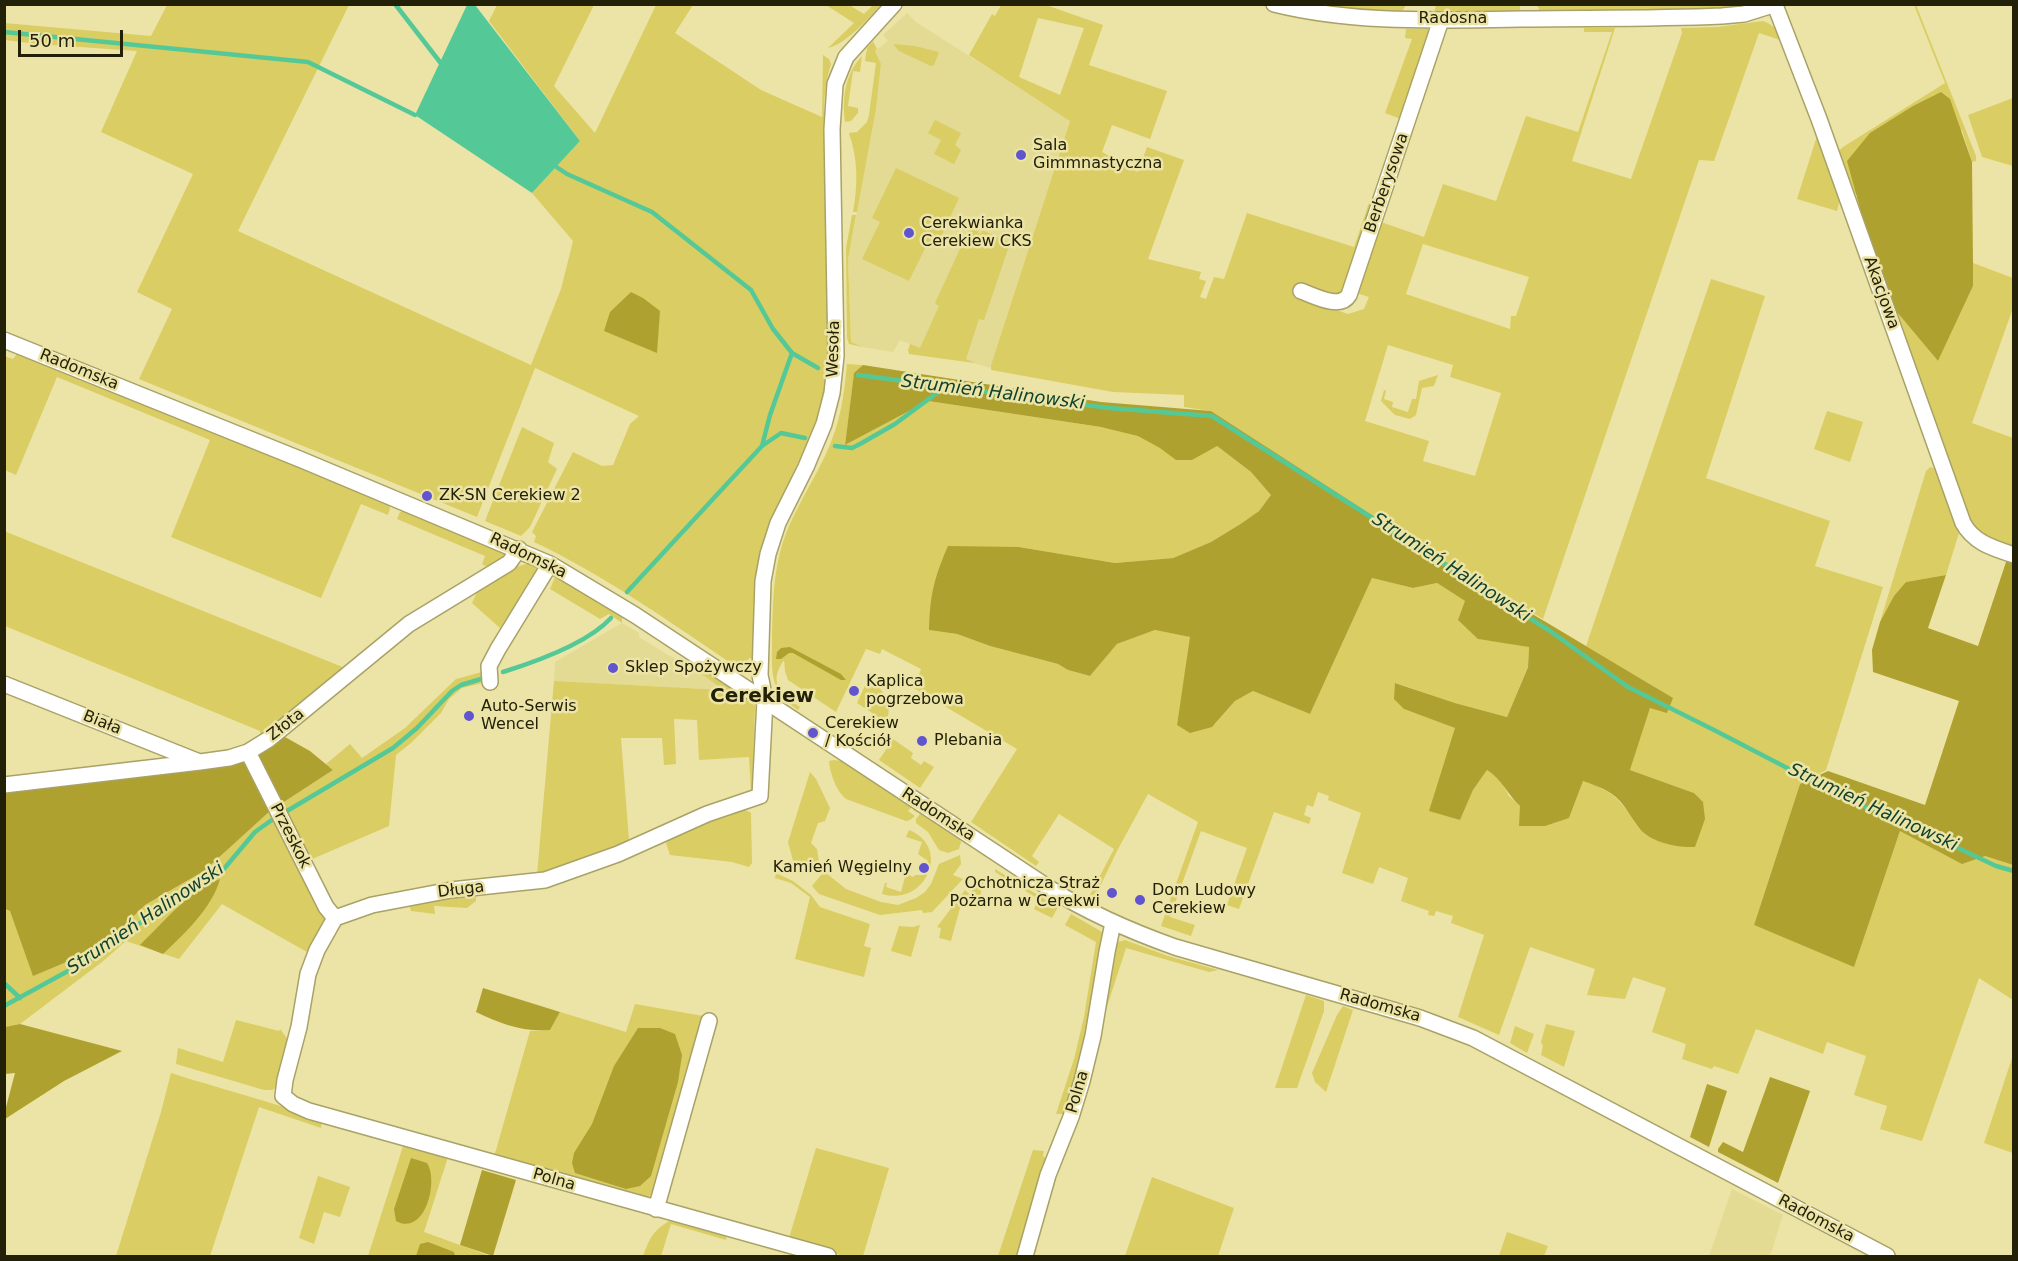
<!DOCTYPE html>
<meta charset="utf-8">
<style>
body{margin:0}
#map{position:relative;width:2018px;height:1261px;overflow:hidden;background:#ece4a6;font-family:"DejaVu Sans",sans-serif}
canvas{display:block}
.frame{position:absolute;inset:0;border:6px solid #232008;pointer-events:none}
.scale{position:absolute;left:18px;top:30px;width:105px;height:27px;box-sizing:border-box;border:3px solid #232008;border-top:0;padding-left:8px;font-size:18px;line-height:21px;white-space:nowrap;color:#232008;-webkit-text-stroke:4px #ece4a6;paint-order:stroke}
</style>
<div id="map">
<canvas width="2018" height="1261"></canvas>
<div class="frame"></div>
<div class="scale">50 m</div>
</div>
<script>
const g = document.querySelector('canvas').getContext('2d');
g.lineJoin = 'round';
function fill(path, color) { g.fillStyle = color; g.fill(path, 'evenodd'); }
function trace(path, color, width, dash) { g.strokeStyle = color; g.lineWidth = width; g.lineCap = dash ? 'butt' : 'round'; g.setLineDash(dash || []); g.stroke(path); }
function write(font, color, halo, rows, align = 'center') {
  g.font = font + ' "DejaVu Sans",sans-serif'; g.lineWidth = 5; g.setLineDash([]); g.textBaseline = 'middle'; g.strokeStyle = halo; g.fillStyle = color; for (const [text, x, y, turn = 0] of rows) {
    g.save(); g.translate(x, y); g.rotate((+turn || 0) * Math.PI / 180); g.textAlign = isNaN(turn) ? turn : align; if (halo) g.strokeText(text, 0, 0); g.fillText(text, 0, 0); g.restore();
  }
}
fill(new Path2D(`
 M907,13L916,22L1070,120L990,368L974,363L909,354L910,344L900,340L893,352L862,347L851,343L848,260L876,109L881,64L875,51L888,41L883,35Z
 M622,623L639,633V637L668,655L689,665L725,690L554,681L555,662Z
 M1732,1189L1783,1215L1770,1256H1709Z`), '#e3da94');
fill(new Path2D(`
 M167,5H349L238,231L531,365L561,289L573,241L532,193L580,141L489,21L497,5H594L554,86L595,133L656,5H693L675,33L761,90L822,117L823,55L829,59L831,64C820,98 825,133 826,168C827,237 833,308 826,377C820,436 783,483 765,537C751,577 754,618 753,659L749,658L745,667L738,668C671,623 606,576 534,542L536,536L532,532L573,452L602,466L613,465L630,424L639,416L535,368L477,517L139,379L172,309L137,292L193,174L101,132L137,51L37,44L5,40L4,23L151,36Z
 M826,5H849L864,14L873,5H881C869,18 846,44 828,48L854,23Z
 M1001,5H1046L1103,25L1089,65L1167,91L1150,139L1112,125L1102,152L1138,172L1147,147L1184,160L1148,259L1201,272L1199,279L1206,281L1200,297L1206,299L1214,277L1224,279L1247,213L1354,247L1369,203L1373,206L1342,295L1299,297L1348,314L1364,309L1369,297L1356,293L1381,222L1424,237L1443,184L1496,201L1526,116L1578,132L1612,32H1584V28H1615L1572,161L1631,179L1682,33L1681,28L1717,27L1763,21L1768,23L1778,30L1794,69L1793,73L1780,40L1759,33L1714,161L1699,160L1543,619L1437,557L1211,411L1184,407V395L1113,392L991,370V365L1070,121L969,55L992,14L995,16ZM1038,18L1084,28L1060,95L1019,77ZM1423,244L1529,277L1516,316H1511L1510,329L1406,294ZM1388,345L1453,365L1450,377L1501,393L1475,476L1423,461L1429,441L1365,421Z
 M1303,5H1406L1401,13L1362,12Z
 M1436,5H1520V11L1434,13Z
 M1536,5H1755L1713,10L1538,12L1539,8Z
 M1914,5H1916L1976,156V161L1972,162L1962,130L1852,196L1837,152L1843,147L1945,83Z
 M1406,29H1428L1431,32L1401,119L1385,113L1412,39L1405,38Z
 M873,41L877,49L875,51L881,64L876,109L857,212H853C858,185 858,159 849,133L857,132L867,122L869,115L876,63L865,61L867,48Z
 M893,44L915,46L939,52L934,65L931,66L899,51Z
 M862,56L860,72L853,71L848,106L858,108V113L851,121L845,122C842,98 845,74 862,56Z
 M2013,98V166L1982,157L1968,115Z
 M935,120L961,133L955,145L961,150L954,164L934,154L941,140L928,133Z
 M1817,136L1840,199L1837,211L1797,199Z
 M896,168L959,198L936,248L927,244L909,281L862,259L880,222L872,218Z
 M852,215H856L848,260L851,342L862,347L849,344L847,338L846,248Z
 M971,225L979,229L978,233L981,234L982,230L1010,243L984,320L979,319L966,359L975,363L909,354L908,350L910,344L920,348L939,306L935,303Z
 M1973,263L2013,278V308L1972,423L2013,438V546L1980,536L1974,532L1912,370L1896,311L1938,361L1973,286Z
 M1711,279L1765,296L1706,478L1830,521L1815,566L1883,587L1826,770L1800,784L1754,925L1854,966L1900,831L1925,843L1985,856L2013,865V1000L1979,978L1922,1141L1880,1129L1887,1106L1854,1095L1866,1056L1827,1042L1823,1054L1756,1029L1738,1074L1714,1066L1712,1069L1682,1059L1686,1044L1652,1032L1666,988L1633,977L1625,999L1587,995L1595,969L1530,947L1499,1035L1458,1017L1484,935L1451,923L1453,916L1436,911L1434,916L1428,915L1429,911L1401,901L1408,878L1379,867L1373,884L1342,873L1361,813L1328,800L1329,796L1318,792L1313,807L1307,805L1304,815L1311,818L1309,824L1274,812L1239,909L1227,905L1247,848L1201,831L1170,917L1195,925L1191,936L1161,926L1198,822L1148,794L1117,851L1094,899L1090,895L1114,849L1059,814L1032,856L1039,862L1036,866L971,822L1017,749L914,688L921,669L882,649L880,654L866,649L836,712L788,680L785,671L784,660C768,683 780,694 800,707L798,710C768,690 772,671 772,638C773,599 773,563 789,526C803,494 824,465 835,431C842,410 845,387 847,364L863,365L854,374L845,445L928,401L1101,427L1196,430L1251,472L1272,495L1259,511L1242,523L1211,542L1173,558L1115,563L1019,547L929,630L957,634L990,646L1058,664L1068,670L1090,676L1117,644L1155,630L1191,637L1177,725L1215,724L1235,701L1253,691L1310,714L1372,578L1413,588L1437,583L1465,601L1478,639L1529,646L1528,666L1507,717L1455,703L1396,683L1404,709L1456,728L1460,820L1473,790L1487,770L1499,778L1509,796L1520,806L1569,818L1583,780C1618,794 1620,800 1640,830L1694,793L1630,770L1656,688L1586,646Z
 M17,354L388,503L390,508L388,515L361,504L321,598L171,537L210,440L57,377L16,475L5,470L4,356L13,359Z
 M1438,375L1434,386L1422,388L1416,415L1410,419L1395,415L1381,401L1384,390L1386,391L1384,399L1393,402L1392,407L1408,412L1412,399H1416L1419,381Z
 M1827,411L1863,422L1850,462L1814,449Z
 M522,427L554,443L548,462L557,469L530,527L521,536L485,521Z
 M1930,467L1937,469L1959,533L1946,575L1906,582L1880,622L1926,471Z
 M405,510L503,551L506,556L491,570L482,564L485,556L397,519L400,512Z
 M4,531L345,668L261,737L260,731L5,626Z
 M530,563L538,568L535,576L500,628L472,603L478,590L515,567Z
 M556,575L622,615V623L609,614L600,619L550,589Z
 M689,665C705,665 743,695 755,706L752,791L751,792L749,757L699,760L697,720L674,719L676,764L664,765L662,738H621L629,840L673,823L707,805V808L576,866L537,875L554,681L724,690Z
 M482,672L483,683L462,688L449,699L441,713L411,743L396,755L389,826L296,866L327,918L307,952L222,904L179,959L126,941L102,962L20,1024L5,1027L4,909L102,947L145,905L204,871L270,811L333,770L326,764L350,744L362,758L405,728L456,679Z
 M868,679C884,689 894,704 886,722L857,703Z
 M893,739L913,753L911,758L921,765L924,761L934,767L920,788L879,760Z
 M834,760L842,761L913,806L908,811L915,816L910,820L906,821L846,799C836,791 830,773 829,761Z
 M810,772L816,779L830,808L825,821L818,823L811,843L817,849L819,862L813,869L800,875L795,868L788,842Z
 M915,807L958,836L961,842L959,849L948,853L939,850L928,832L916,823V819L920,814L913,810Z
 M742,808L751,813L752,863L749,867L732,862L670,855L666,843L677,833Z
 M909,830C952,847 926,907 882,894L885,883H887L886,887L901,892L906,873L913,877L915,875H923L925,873L923,871L928,861L918,854L922,842L906,837Z
 M960,855L961,864L953,875L963,879L932,912L923,913L922,910L880,915L819,894L812,886L821,875L826,873L846,889L881,902L898,905L916,898L925,892L931,884L939,864Z
 M995,869L1058,907L1052,918L1034,909L1038,899L995,872Z
 M776,873L793,881L811,895L820,907L870,924L864,946L871,948L864,977L795,959L810,897L791,883L775,878Z
 M985,876L978,905L962,901L951,941L939,938L941,928L937,927L965,890L969,894Z
 M476,895V901L467,908L434,906L435,914L411,911L409,905L399,907L431,897Z
 M1071,914L1104,933L1093,1016L1068,1114H1056L1074,1059L1084,1017L1096,942L1065,925Z
 M920,925L911,957L891,951L899,926L913,927Z
 M1125,940L1168,956L1218,970L1209,972L1126,948L1104,1016L1097,1029L1114,943Z
 M1306,995L1324,1001V1011L1297,1088H1275Z
 M635,1004L703,1016L657,1186L654,1192L645,1200L494,1157L530,1031L550,1030L560,1012L626,1032Z
 M1343,1006L1353,1010L1326,1092L1315,1082L1312,1073L1337,1015Z
 M236,1020L279,1031L280,1029L289,1041L277,1087L272,1090H264L176,1064L178,1048L223,1062Z
 M1546,1024L1575,1031L1564,1067L1541,1055L1543,1046L1541,1042Z
 M1515,1026L1534,1034L1527,1053L1510,1043Z
 M2013,1055V1153L1984,1143Z
 M171,1073C221,1089 273,1102 322,1120L321,1128L259,1107L210,1256H116L161,1112Z
 M405,1140L449,1154L424,1232L490,1256H368Z
 M816,1148L889,1168L863,1256H845L685,1213L684,1207L789,1238Z
 M1033,1150L1044,1151L1043,1156L1048,1160L1021,1247L1017,1256H998Z
 M318,1176L350,1187L340,1217L324,1212L314,1244L299,1238Z
 M1152,1177L1234,1208L1218,1256H1125Z
 M673,1219L727,1235L726,1240L671,1224L661,1256H643C650,1237 654,1229 673,1219Z
 M1507,1232L1548,1246L1544,1256H1499Z`), '#dacd63');
fill(new Path2D(`
 M1941,92L1950,99L1972,162L1973,263V286L1938,361L1896,311L1864,223L1847,161L1870,133L1913,106Z
 M631,292L643,298L660,311L657,353L604,331L610,312Z
 M863,365L1101,402L1211,411L1437,557L1673,698L1667,713L1650,708L1630,770L1694,793L1703,802L1705,819L1695,847C1677,848 1650,842 1639,828C1632,819 1627,809 1620,801C1610,790 1597,786 1583,781L1569,818L1545,826H1519L1520,806C1507,794 1502,779 1487,770L1473,790L1460,820L1429,811L1455,728L1404,709L1394,699L1395,683L1455,703L1507,717L1528,667L1529,647L1478,639L1458,620L1465,601L1437,583L1413,588L1372,578L1310,714L1253,691L1235,701L1212,727L1190,733L1177,725L1190,637L1155,630L1117,644L1090,676L1068,670L1058,664L990,646L957,634L929,630C930,595 934,578 948,546L1019,547L1115,563L1173,558L1211,542L1242,523L1259,511L1271,495L1251,472L1217,446L1192,460H1176L1160,448L1138,436L1101,427L928,401L845,445L854,373Z
 M2013,559V865L1985,856L1962,864L1900,831L1854,967L1754,925L1800,784L1828,771L1925,805L1959,701L1873,672L1872,650L1880,622L1894,596L1906,582L1946,575L1928,628L1978,646L2006,562Z
 M790,647L841,674L846,680H841L793,653H789L781,659H776L777,652L781,648Z
 M285,737L310,751L333,770L270,811L204,871L145,905L102,947L33,976L10,911L5,909L4,791H25L171,773L244,761Z
 M220,879C212,908 185,933 163,954L140,945C164,922 188,891 220,879Z
 M483,988L560,1012L550,1030C521,1032 502,1024 476,1012Z
 M20,1024L122,1051L64,1081L5,1119V1111L15,1073L5,1074V1027Z
 M638,1028H660L675,1034L682,1055L678,1082L651,1176L640,1186L626,1189L575,1173L572,1163L574,1153L592,1124L614,1066Z
 M1770,1077L1810,1091L1778,1183L1718,1152V1149L1723,1142L1743,1152Z
 M1707,1084L1727,1091L1709,1147L1690,1137Z
 M411,1158L427,1163C439,1181 425,1237 396,1221L394,1209Z
 M482,1170L516,1180L493,1256L460,1245Z
 M428,1242L454,1252L455,1256H416L420,1244Z`), '#afa130');
fill(new Path2D(`
 M467,5H475L580,141L532,193L415,115Z`), '#54c997');
trace(new Path2D(`
 M395,4L443,66
 M4,32L308,62L415,115
 M552,164L567,174L652,212L751,290L773,329L792,353L818,368
 M858,375L1109,408L1212,416L1550,631L1628,687L1714,730L1845,798L1922,831L1996,866L2014,871
 M762,446L781,433L805,438
 M835,446L852,448L860,444L895,424L945,387
 M627,592L762,446L770,415L792,353
 M503,672C535,662 588,643 611,618
 M287,811L393,748L417,728L452,691L461,685L481,679
 M4,983L20,998
 M4,1006L90,959L176,897L223,870L255,832L276,817`), '#54c997', 4.5);
const minor = new Path2D(`
 M1274,4C1355,24 1438,20 1520,19C1587,18 1655,19 1722,16L1744,14L1776,4
 M1775,5L1819,119L1963,523C1974,543 1993,548 2014,555
 M1301,291C1315,296 1340,310 1349,295L1441,20
 M4,340L302,460L550,564L635,615L1049,888C1089,913 1130,931 1175,947L1420,1018L1473,1038L1887,1256
 M490,682L489,666L498,649L550,564
 M4,684L197,761
 M248,752L326,907L335,918
 M4,785L200,762L229,758L248,752L269,739L409,624L509,563L519,549
 M656,1209L709,1021
 M828,1256L309,1111L293,1104L283,1096L285,1080L299,1027L308,974L317,950L335,918L372,905L451,890L545,880L618,854L707,814L760,796L765,700L760,675L763,581L768,554L778,523L806,467L824,424L832,393L836,356L832,129L835,84L846,57L894,4
 M1025,1256L1048,1175L1071,1117L1082,1081L1093,1036L1107,952L1113,923`);
trace(minor, '#a9a266', 18);
trace(minor, '#fff', 15);
for (const [x, y, r, color] of [
 [1021,155,6,"#6055ce"],
 [909,233,6,"#6055ce"],
 [427,496,6,"#6055ce"],
 [613,668,6,"#6055ce"],
 [854,691,6,"#6055ce"],
 [469,716,6,"#6055ce"],
 [813,733,6,"#6055ce"],
 [922,741,6,"#6055ce"],
 [924,868,6,"#6055ce"],
 [1112,893,6,"#6055ce"],
 [1140,900,6,"#6055ce"]
]) { const dot = new Path2D(); dot.arc(x, y, r, 0, 2 * Math.PI); g.fillStyle = color; g.fill(dot); trace(dot, '#ece4a6', 2); }
write('16px', '#232008', '#ece4a6', [
 ["Radosna",1453,19],
 ["Berberysowa",1387,183,-71],
 ["Akacjowa",1881,293,70],
 ["Wesoła",834,349,-88],
 ["Radomska",79,370,22],
 ["Radomska",528,556,26],
 ["Biała",102,723,22],
 ["Złota",286,725,-38],
 ["Radomska",938,815,33],
 ["Przeskok",290,836,63],
 ["Długa",461,890,-7],
 ["Radomska",1380,1006,16],
 ["Polna",1078,1092,-74],
 ["Polna",554,1180,16],
 ["Radomska",1816,1219,28]
]);
write('16px', '#232008', '#ece4a6', [
 ["Sala",1033,146],
 ["Gimmnastyczna",1033,164],
 ["Cerekwianka",921,224],
 ["Cerekiew CKS",921,242],
 ["ZK-SN Cerekiew 2",439,496],
 ["Sklep Spożywczy",625,668],
 ["Kaplica",866,682],
 ["pogrzebowa",866,700],
 ["Auto-Serwis",481,707],
 ["Wencel",481,725],
 ["Cerekiew",825,724],
 ["/ Kościół",825,742],
 ["Plebania",934,741],
 ["Kamień Węgielny",912,868,"right"],
 ["Ochotnicza Straż",1100,884,"right"],
 ["Pożarna w Cerekwi",1100,902,"right"],
 ["Dom Ludowy",1152,891],
 ["Cerekiew",1152,909]
], 'left');
write('italic 18px', '#0f412d', '#ece4a6', [
 ["Strumień Halinowski",993,393,7],
 ["Strumień Halinowski",1451,568,33],
 ["Strumień Halinowski",1873,808,25],
 ["Strumień Halinowski",146,919,-34]
]);
write('bold 20px', '#232008', '#ece4a6', [
 ["Cerekiew",762,697]
]);
</script>
